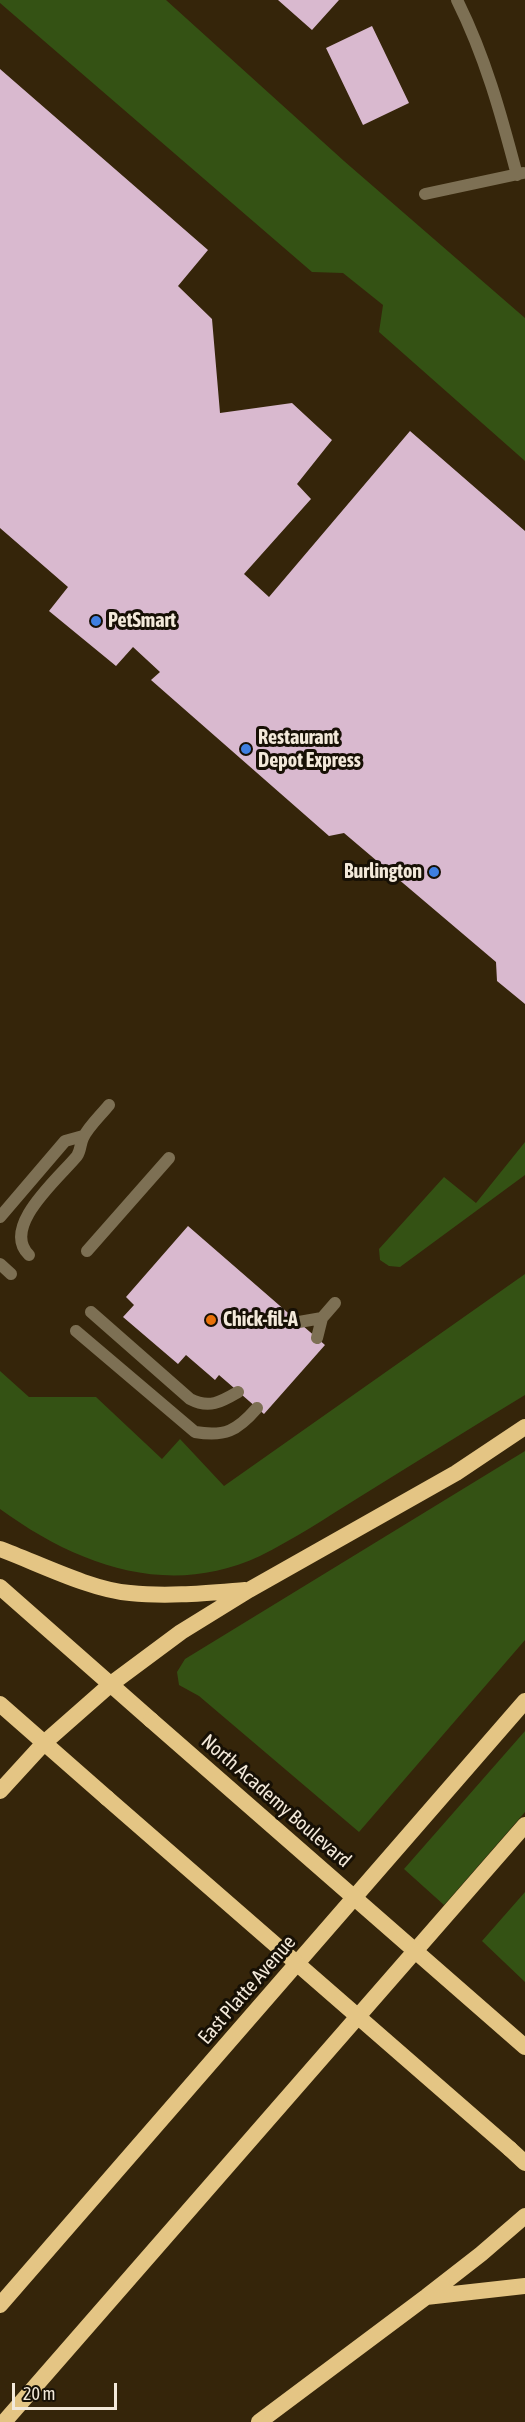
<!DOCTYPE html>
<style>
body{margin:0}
#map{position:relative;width:525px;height:2422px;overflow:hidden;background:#35250a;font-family:"Asap Condensed",sans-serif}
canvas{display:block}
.scale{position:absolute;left:12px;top:2383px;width:105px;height:27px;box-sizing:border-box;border:3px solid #f3e9da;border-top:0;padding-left:8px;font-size:18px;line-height:21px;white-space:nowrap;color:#f3e9da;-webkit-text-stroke:4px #171005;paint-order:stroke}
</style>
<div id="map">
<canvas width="525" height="2422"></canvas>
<div class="scale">20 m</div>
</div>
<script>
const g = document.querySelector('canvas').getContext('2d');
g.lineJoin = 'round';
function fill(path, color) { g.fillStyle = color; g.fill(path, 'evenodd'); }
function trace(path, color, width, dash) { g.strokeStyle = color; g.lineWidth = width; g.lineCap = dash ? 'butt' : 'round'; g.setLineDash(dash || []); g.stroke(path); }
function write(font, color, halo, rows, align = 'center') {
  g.font = font + ' "Asap Condensed",sans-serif'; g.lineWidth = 6; g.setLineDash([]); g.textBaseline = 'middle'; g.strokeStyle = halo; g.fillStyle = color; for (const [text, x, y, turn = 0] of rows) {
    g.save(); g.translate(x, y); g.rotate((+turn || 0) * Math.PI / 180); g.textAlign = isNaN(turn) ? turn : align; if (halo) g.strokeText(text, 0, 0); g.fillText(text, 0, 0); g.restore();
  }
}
fill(new Path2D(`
 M0,0H166L344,161L525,318V461L379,332L383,305L343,273L312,272L0,3Z
 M525,1142V1175L400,1267L389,1266L380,1260L379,1249L444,1177L476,1203Z
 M525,1274V1395C469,1429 414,1463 358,1498C326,1518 294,1539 260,1556C168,1599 77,1565 0,1509V1371L29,1397H96L162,1459L180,1439L224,1486Z
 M525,1451V1640L359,1832L199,1696L179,1685L177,1672L185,1659Z
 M525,1731V1812L444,1905L404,1869Z
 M525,1892V1982L482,1941Z`), '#345214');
fill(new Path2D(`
 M278,0H339L312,30Z
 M372,26L409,103L363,125L326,48Z
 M0,69L208,250L178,286L212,319L220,413L292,403L332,440L297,484L311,499L244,574L269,597L410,431L525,531V1004L497,981L496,962L344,833L329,836L151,680L160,672L133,647L116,666L49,611L68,587L0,528Z
 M188,1226L325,1345L264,1414L219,1375L215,1380L186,1355L178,1364L123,1317L134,1305L126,1297Z`), '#d9b9cf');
trace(new Path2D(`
 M0,1217L65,1141L83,1136
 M87,1251L169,1158
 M29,1255C0,1227 59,1178 77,1156C81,1150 80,1144 83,1138C88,1127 101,1115 109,1105
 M0,1264L11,1274
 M91,1312L190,1399C209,1409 221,1402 238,1392
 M299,1322L322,1318
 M76,1331L195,1432C225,1437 237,1431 257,1408
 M317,1338L322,1318L335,1303`), '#7d7054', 12);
trace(new Path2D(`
 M457,0C485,56 501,114 517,175
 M425,194L523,173`), '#7d7054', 12);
trace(new Path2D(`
 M0,1549C38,1563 91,1590 130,1593C168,1597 207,1593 245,1590
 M0,1587L151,1720
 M0,1704L107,1798
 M0,1791L44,1743L111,1684L181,1632L249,1590L456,1473L525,1427
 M510,2149L525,2163
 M427,2296L481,2254L525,2216
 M0,2305L525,1701
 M4,2422L525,1825
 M259,2422L426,2297L525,2286`), '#e4c584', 16);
trace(new Path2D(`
 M151,1720L525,2047
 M107,1798L510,2149`), '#e4c584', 16);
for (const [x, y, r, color] of [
 [96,621,6,"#3f7fe0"],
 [246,749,6,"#3f7fe0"],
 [434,872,6,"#3f7fe0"],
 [211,1320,6,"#e8710a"]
]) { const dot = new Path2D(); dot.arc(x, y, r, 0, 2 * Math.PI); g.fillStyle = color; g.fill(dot); trace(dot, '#171005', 2); }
write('bold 20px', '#f3e9da', '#171005', [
 ["PetSmart",108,621],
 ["Restaurant",258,738],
 ["Depot Express",258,761],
 ["Burlington",422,872,"right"],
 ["Chick-fil-A",223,1320]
], 'left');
write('20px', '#f3e9da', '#171005', [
 ["North Academy Boulevard",276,1801,41],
 ["East Platte Avenue",247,1990,-49]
]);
</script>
